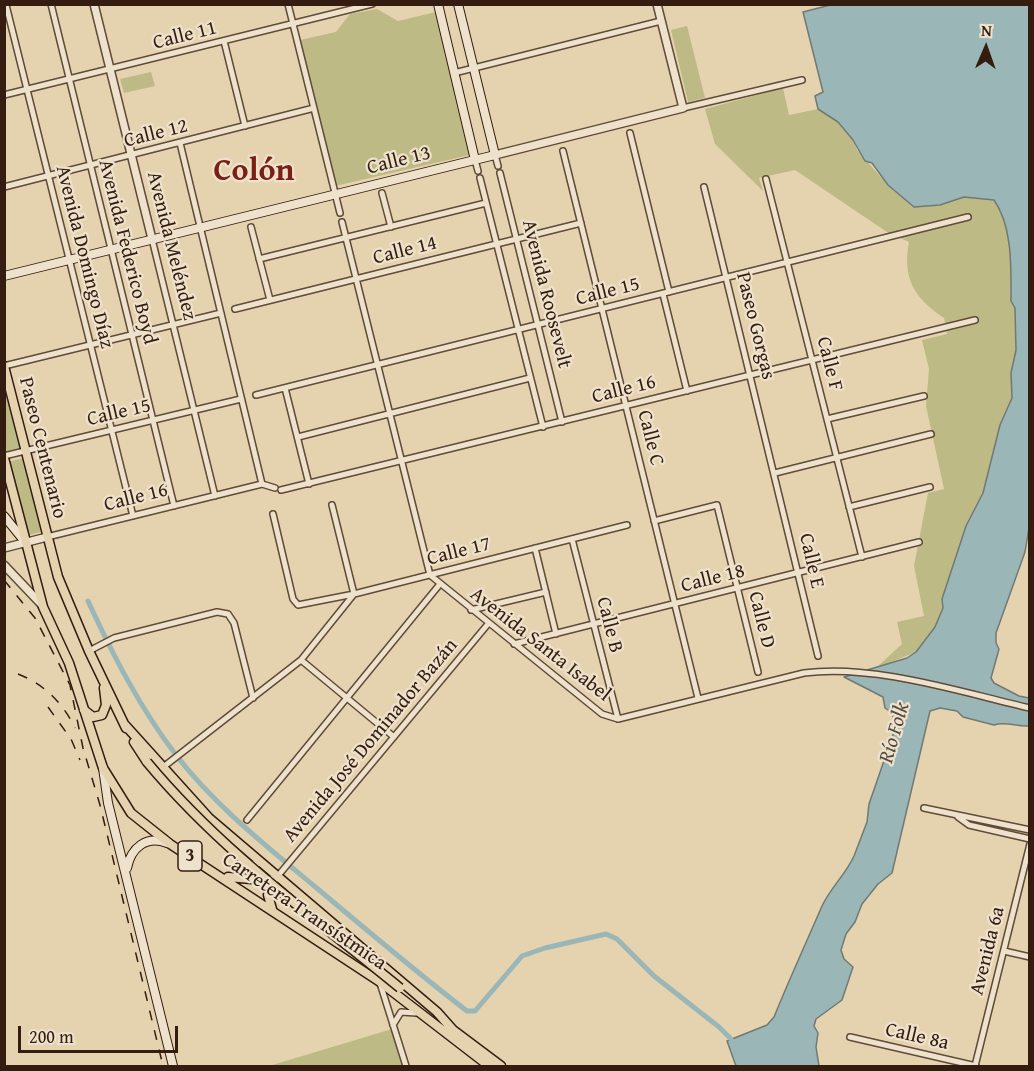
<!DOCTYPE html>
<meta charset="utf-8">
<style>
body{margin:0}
#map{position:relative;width:1034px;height:1071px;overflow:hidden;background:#e5d3b0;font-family:"Gentium Book Plus",serif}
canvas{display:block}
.frame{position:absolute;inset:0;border:6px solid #341d10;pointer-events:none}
.north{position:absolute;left:956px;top:18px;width:60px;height:60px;-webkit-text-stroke:4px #eee2cc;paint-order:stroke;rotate:2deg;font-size:16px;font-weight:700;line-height:24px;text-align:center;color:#341d10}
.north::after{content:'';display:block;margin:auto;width:21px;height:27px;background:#341d10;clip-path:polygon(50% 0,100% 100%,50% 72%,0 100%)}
.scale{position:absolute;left:18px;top:1026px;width:160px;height:27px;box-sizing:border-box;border:3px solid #341d10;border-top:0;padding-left:8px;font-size:18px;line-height:21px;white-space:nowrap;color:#341d10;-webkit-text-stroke:4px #eee2cc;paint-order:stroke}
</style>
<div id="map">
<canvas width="1034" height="1071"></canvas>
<div class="frame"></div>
<div class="north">N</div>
<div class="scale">200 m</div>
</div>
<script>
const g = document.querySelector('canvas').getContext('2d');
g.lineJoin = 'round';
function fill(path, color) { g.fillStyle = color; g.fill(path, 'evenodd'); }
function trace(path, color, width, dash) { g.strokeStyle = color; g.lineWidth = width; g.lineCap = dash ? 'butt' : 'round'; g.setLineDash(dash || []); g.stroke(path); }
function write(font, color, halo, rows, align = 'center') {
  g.font = font + ' "Gentium Book Plus",serif'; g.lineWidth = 4.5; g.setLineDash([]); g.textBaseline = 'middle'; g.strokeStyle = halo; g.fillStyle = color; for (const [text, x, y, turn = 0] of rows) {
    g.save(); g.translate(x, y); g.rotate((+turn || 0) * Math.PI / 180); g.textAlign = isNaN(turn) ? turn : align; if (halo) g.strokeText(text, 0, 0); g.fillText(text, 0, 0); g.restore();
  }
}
fill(new Path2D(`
 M377,9L398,21L436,12L470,155L335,186L300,40L336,32L350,14Z
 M687,26L705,98L688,102L671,30Z
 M151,72L155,86L124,93L120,79Z
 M783,88L789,115L818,109L837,122L853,140L857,150L888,185L940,205L964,197L994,200C1013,227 1011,269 1011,301L1015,308L1016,350L1011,373L1012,398L1000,425L983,493L966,526L942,599L943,608L935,627L916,652L876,668L902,644L897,622L924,616L914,566L928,493L944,489L926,406L929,369L922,340L947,334L944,318C914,298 902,278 909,242L887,232L795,170L759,178L763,191L715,144L705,109Z
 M4,375L22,448L5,452L4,450Z
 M24,458L41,532L25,536L7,462Z
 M392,1029L404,1066H269Z`), '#bdba86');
const water = new Path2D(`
 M834,4L1029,5V528L1025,552L996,633V643L999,649L991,678L994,683L1019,696L1029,698V726C1017,727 1006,721 994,725L963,717L957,711L940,708L930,711L892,873L878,884L862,904L855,922L846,934L841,950L844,959L853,967L842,1000L816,1019L814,1026L818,1033L816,1047L819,1066H736L727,1041L767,1025L774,1017C789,980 806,943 822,906C831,887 846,874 854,856L867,822L869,804L895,729V721L891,712L885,708L883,697L844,677L907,658L916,652L935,627L943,608L942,599L966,526L983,493L1000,425L1012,398L1011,373L1016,350L1015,308L1011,301C1011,269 1013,227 994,200L964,197L940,205L914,207L888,185L872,163L865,161L853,140L838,122L818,109L815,96L823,92L803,12Z`);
fill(water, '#9ab6b6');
trace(water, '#717974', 1.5);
trace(new Path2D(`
 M88,601C113,655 140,708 176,755C216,807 269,848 319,890C368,931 416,972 467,1011H475L522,956L545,948L606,934L617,939L654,976L719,1027L731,1039`), '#9ab6b6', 5);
const minor = new Path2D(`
 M51,4L174,506
 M288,4L340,213
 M6,5L133,516
 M224,41L245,126
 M454,73L661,21
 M4,95L372,4
 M683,108L802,80
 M630,133L669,292
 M180,143L262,484
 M563,151L698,698
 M495,155L498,166
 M475,160L478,171
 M500,173L562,422
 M480,178L543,427
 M766,179L862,557
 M4,187L314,108
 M704,187L818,656
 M382,193L391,227
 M342,222L430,575L602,714L618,719L804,673C875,664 960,692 1030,708
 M251,227L270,300
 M152,239L215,496
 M259,259L486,203
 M663,294L687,391
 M235,309L581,223
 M4,366L221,313
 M285,388L309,484
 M256,395L968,217
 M827,419L924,396
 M298,437L530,378
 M4,456L241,399
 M775,473L931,434
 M281,490L975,320
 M849,507L930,487
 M273,514L293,599L298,605L354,594L627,525
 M654,521L717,505L758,672
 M47,537L262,484L275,488
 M572,539L618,719
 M535,548L556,634
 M471,610L546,592
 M514,644L919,542
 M89,651L114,638L217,612L228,614L234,623L253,698
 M301,660L394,737
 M162,768L301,660L354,594L332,505
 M924,808L1030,830
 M958,817L969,825L1030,839
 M247,820L440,584
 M277,877L488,624
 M1004,951L1030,957
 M380,983L406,1066
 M393,1025L401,1012L416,1013
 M850,1037L976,1066
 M975,1066L1030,844`);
const tertiary = new Path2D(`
 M94,4L152,239
 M495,155L683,108L657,4
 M4,548L47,537
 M4,565L42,605`);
const secondary = new Path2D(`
 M438,4L475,160
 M4,276L495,155L458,4
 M4,516L26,543
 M103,768L108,803L173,1066
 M127,868C131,848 146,835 167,843`);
const primary = new Path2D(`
 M4,366L58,577L89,651L126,728
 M4,458L43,607L69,663L103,768L131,813L170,844L380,982L489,1066
 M84,710L93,717L102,715L106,705L104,688
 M125,725L209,818L437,1012L453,1030
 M134,742L147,762
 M228,877L251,879L254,876L255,865
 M272,909L268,895L274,879
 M449,1027L501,1066`);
trace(minor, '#604a38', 8);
trace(tertiary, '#604a38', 10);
trace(secondary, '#341d10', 10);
trace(primary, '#341d10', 11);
trace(minor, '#eee2cc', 5);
trace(tertiary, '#eee2cc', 7);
trace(secondary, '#eee2cc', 8);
trace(primary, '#e5d3b0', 8);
trace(new Path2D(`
 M4,580L35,618L70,685L83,748L100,805L163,1066
 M18,674C44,684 63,703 75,728
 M48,707L71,739L80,760`), '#341d10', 1.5, [10, 10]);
const primaryBridge = new Path2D(`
 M147,762C220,850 312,916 400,988`);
trace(primaryBridge, '#341d10', 11, []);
trace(primaryBridge, '#e5d3b0', 8);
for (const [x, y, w] of [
 [190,856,24]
]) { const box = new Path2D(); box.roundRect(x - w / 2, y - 15, w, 30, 4.5); g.fillStyle = '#eee2cc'; g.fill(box); trace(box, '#341d10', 1.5); }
write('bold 18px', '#341d10', null, [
 ["3",190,856]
]);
write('20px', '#341d10', '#eee2cc', [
 ["Calle 11",185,36,-14],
 ["Calle 12",156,134,-14],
 ["Calle 13",399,161,-14],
 ["Avenida Meléndez",171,246,76],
 ["Calle 14",405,251,-14],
 ["Avenida Federico Boyd",127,252,76],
 ["Avenida Domingo Díaz",84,257,76],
 ["Calle 15",608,292,-14],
 ["Avenida Roosevelt",546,294,76],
 ["Paseo Gorgas",755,326,76],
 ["Calle F",829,364,76],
 ["Calle 16",624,390,-14],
 ["Calle 15",119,413,-13],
 ["Calle C",650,438,76],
 ["Paseo Centenario",42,448,76],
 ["Calle 16",136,498,-14],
 ["Calle 17",459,552,-14],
 ["Calle E",811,561,77],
 ["Calle 18",713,579,-14],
 ["Calle D",761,620,76],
 ["Calle B",609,625,76],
 ["Avenida Santa Isabel",540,645,38],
 ["Avenida José Dominador Bazán",371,741,-50],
 ["Carretera Transístmica",304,912,34],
 ["Avenida 6a",988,951,-76],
 ["Calle 8a",917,1037,13]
]);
write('italic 21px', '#534b42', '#eee2cc', [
 ["Río Folk",895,733,-74]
]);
write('bold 32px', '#7a1f14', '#eee2cc', [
 ["Colón",254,172]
]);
</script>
